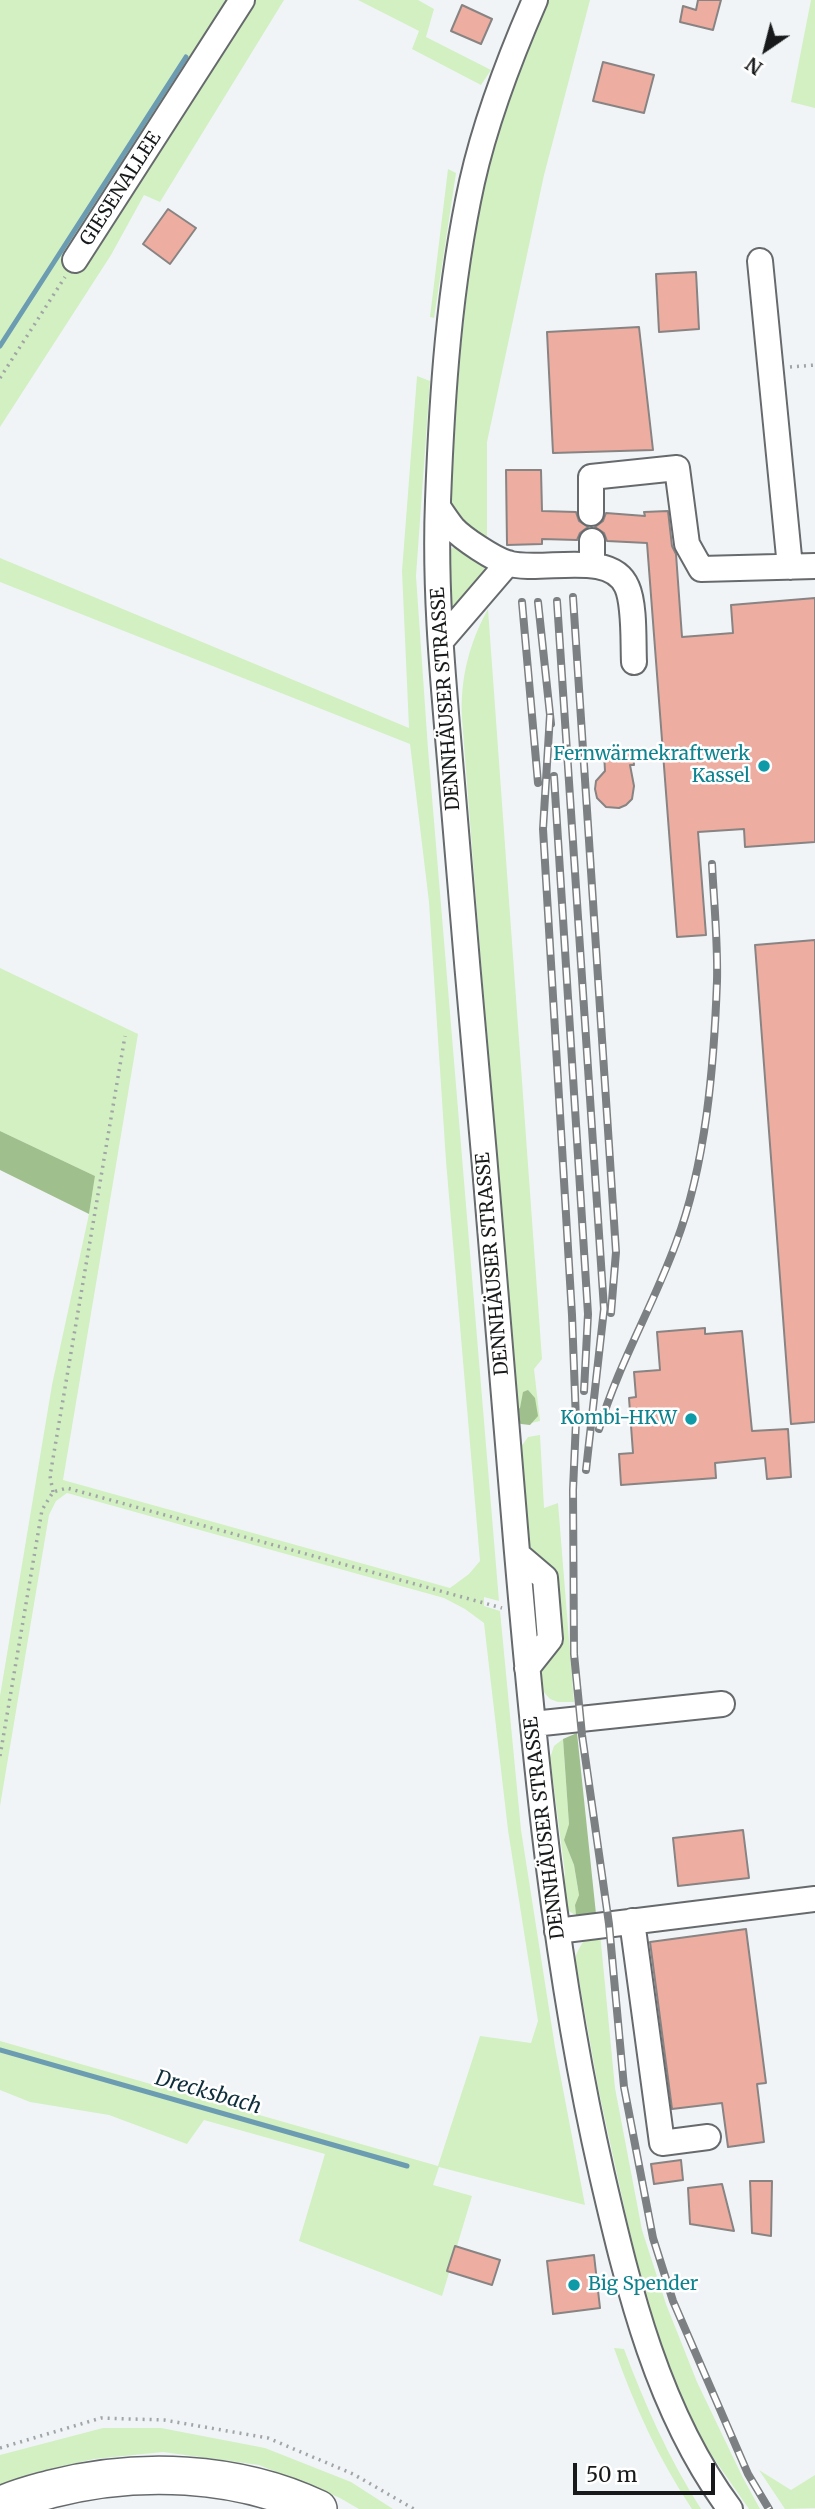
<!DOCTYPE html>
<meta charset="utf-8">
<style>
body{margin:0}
#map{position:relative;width:815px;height:2509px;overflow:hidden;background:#f0f4f7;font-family:Merriweather,serif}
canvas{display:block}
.north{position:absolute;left:731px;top:14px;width:70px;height:70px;-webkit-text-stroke:5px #fff;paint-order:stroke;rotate:215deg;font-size:19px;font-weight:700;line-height:28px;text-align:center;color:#17191a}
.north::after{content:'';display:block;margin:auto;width:24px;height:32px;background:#17191a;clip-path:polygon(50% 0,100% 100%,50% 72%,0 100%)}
.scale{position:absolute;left:573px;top:2463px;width:142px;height:32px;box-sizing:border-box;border:4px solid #17191a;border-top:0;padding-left:9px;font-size:21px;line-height:24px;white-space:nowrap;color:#17191a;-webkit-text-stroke:5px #fff;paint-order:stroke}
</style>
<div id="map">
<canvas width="815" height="2509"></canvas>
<div class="north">N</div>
<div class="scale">50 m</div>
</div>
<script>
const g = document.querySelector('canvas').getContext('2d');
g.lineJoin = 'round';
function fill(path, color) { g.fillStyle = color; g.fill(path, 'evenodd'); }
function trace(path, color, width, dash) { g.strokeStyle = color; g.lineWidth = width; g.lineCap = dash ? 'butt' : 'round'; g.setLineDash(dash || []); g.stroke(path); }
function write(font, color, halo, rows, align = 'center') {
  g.font = font + ' Merriweather,serif'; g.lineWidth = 5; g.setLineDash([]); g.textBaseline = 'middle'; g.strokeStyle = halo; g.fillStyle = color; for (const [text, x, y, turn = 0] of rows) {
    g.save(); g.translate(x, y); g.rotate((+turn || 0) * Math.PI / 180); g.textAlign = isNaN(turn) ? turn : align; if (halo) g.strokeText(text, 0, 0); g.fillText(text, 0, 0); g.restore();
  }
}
fill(new Path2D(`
 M0,0H284L160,202L144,195L111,255L0,427Z
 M358,0H418L434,9L426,37L491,70L481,85L412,49L419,31Z
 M545,0H590L544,175L487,442V541L460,523L449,506L456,389L470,267L485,179L513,85Z
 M811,0H815V108L791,102Z
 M448,169L456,173L434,318L430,317Z
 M417,376L430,381L416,576L428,749L499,1601L484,1597V1606L500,1611L521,1830L555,2047L585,2205L439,2167L433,2185L472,2196L442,2296L299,2241L325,2154L204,2120L187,2144L109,2115L30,2102L0,2090V2041L438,2166L480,2036L531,2043L538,2021L508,1830L484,1623L465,1609L444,1598L67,1493L56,1501L49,1515L0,1806V1696L52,1385L89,1214L95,1176L0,1131V968L138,1034L63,1480L450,1588L469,1574L480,1561L446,1161L429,902L410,744L0,582V558L409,728L402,571Z
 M464,544L484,560L485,578L454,611L449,608L447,556L452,548Z
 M488,609L542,1359L534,1369L540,1421L527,1424L516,1419L462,718C460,680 469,643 488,609Z
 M540,1435L544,1508L558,1503L574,1702H558L550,1699L540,1688L538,1670L557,1640L527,1553L518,1451L528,1437Z
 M563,1739L569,1824L564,1840L574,1865L579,1895L575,1905L576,1915L566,1910L563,1889L565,1873L550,1758L554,1746Z
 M600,1933L615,2088L642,2230L666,2304L697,2382L742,2476L760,2509H749L701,2440L676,2391L646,2307L599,2092L575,1958C581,1943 585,1936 600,1933Z
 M614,2348L624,2349C645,2405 669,2459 701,2509H692C658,2458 634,2405 614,2348Z
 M103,2428H161L265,2448L351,2482L393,2509H359L340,2498L259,2465L163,2452L94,2459L33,2473L0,2485V2455Z
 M759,2470L791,2490L815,2475V2508L785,2509Z`), '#d2f0c2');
fill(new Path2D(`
 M0,1131L95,1176L89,1214L0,1170Z
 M528,1390L535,1398L538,1416L530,1425L521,1424L514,1419L513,1412L520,1408L523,1392Z
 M577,1733L596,1914L576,1915L575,1905L579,1895L574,1865L564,1840L569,1824L563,1739Z`), '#9fbf8c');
trace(new Path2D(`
 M0,346L186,57
 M0,2050L407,2166`), '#6c9cb1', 5);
const building = new Path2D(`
 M698,0H721L713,30L680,22L683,6L696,10Z
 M462,5L492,19L481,44L451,31Z
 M603,62L654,75L644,113L593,101Z
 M168,209L196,228L170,264L143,244Z
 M696,272L699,329L659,332L656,274Z
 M639,327L653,450L553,453L547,332Z
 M506,470H541L542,511L576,512L579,521L588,527L580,533L577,540L542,539V544L507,545Z
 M668,511L672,546L676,554L682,637L733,633L731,605L815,598V842L745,847L744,829L698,832L706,935L677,937L647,543L607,541L604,533L595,527L603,521L606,513L645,516L644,512Z
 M633,751L634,765H630L634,786L632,799L626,805L619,808L606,807L597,798L595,789L596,781L605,771L604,753Z
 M815,940V1422L791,1424L755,945Z
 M705,1328V1334L742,1331L752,1431L788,1429L791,1477L767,1479L765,1458L715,1463L716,1478L621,1485L619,1454L633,1453L629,1398L636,1397L634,1372L660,1370L657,1332Z
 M743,1830L749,1878L678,1886L673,1838Z
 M746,1929L766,2083L757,2084L764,2142L728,2147L722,2103L672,2109L650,1942Z
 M681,2160L683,2180L654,2184L651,2164Z
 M750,2181H772L771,2236L752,2233Z
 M722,2184L734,2231L690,2224L688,2188Z
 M455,2246L500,2260L492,2285L447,2271Z
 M594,2255L600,2308L553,2314L547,2261Z`);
fill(building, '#eeada1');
trace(building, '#888483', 2);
const minor = new Path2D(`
 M535,0C511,55 485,124 472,182C449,287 442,394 438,501C434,600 445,698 453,796C463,916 473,1035 484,1155C495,1287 506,1419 517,1552C535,1761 555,1970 602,2175C629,2291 658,2412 730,2509
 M75,260L242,0
 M760,261L790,567
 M438,507C443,514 448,522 453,528C463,539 494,559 507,563C540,574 611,548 627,587C635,605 633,642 634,662
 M591,513V477L677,468L687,544L701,569L815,566
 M592,541V565
 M441,641L508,563
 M518,1555L545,1578L550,1639L527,1668
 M533,1724L722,1704
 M632,1921L662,2143L708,2137
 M557,1931L815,1899`);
const highway = new Path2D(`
 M0,2506C16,2498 33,2494 51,2489C137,2467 236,2470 318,2509`);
trace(minor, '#676a6d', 28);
trace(highway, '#676a6d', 40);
trace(new Path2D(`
 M790,367L815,365
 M0,378L65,277
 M53,1492L50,1476L125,1036
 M0,1756L42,1510L53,1492L67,1488L502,1608
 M0,2448L101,2418L164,2420L268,2438L353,2474L414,2509`), '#a1a5a7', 3.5, [2, 5]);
trace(minor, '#fff', 24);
trace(highway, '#fff', 37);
const rail = new Path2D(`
 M573,597L616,1252L611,1313
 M557,601L604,1309L586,1470
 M522,602L538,783
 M538,602L551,724
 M550,715L543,829L572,1315L576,1421L573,1490L574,1654L582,1735L609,1924L624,2087L653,2238L673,2301L748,2474L769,2509
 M554,776L588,1314L584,1391
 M599,1429C618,1365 653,1306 676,1243C706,1164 714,1066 717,981C718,943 714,903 712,864`);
trace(rail, '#7d8082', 8);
trace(rail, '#fff', 5, [16]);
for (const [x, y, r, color] of [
 [764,766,7,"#0f9aa8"],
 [691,1419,7,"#0f9aa8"],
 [574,2285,7,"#0f9aa8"]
]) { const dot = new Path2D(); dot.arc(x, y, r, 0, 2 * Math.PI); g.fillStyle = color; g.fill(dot); trace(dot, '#fff', 2.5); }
write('19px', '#17191a', '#fff', [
 ["GIESENALLEE",121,189,-57],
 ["DENNHÄUSER STRASSE",446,699,-94],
 ["DENNHÄUSER STRASSE",493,1264,-95],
 ["DENNHÄUSER STRASSE",545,1828,-97]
]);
write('19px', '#0d838f', '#fff', [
 ["Fernwärmekraftwerk",750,755],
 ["Kassel",750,777],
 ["Kombi-HKW",677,1419],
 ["Big Spender",588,2285,"left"]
], 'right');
write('italic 21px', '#0e2e3b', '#fff', [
 ["Drecksbach",208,2093,16]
]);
</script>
